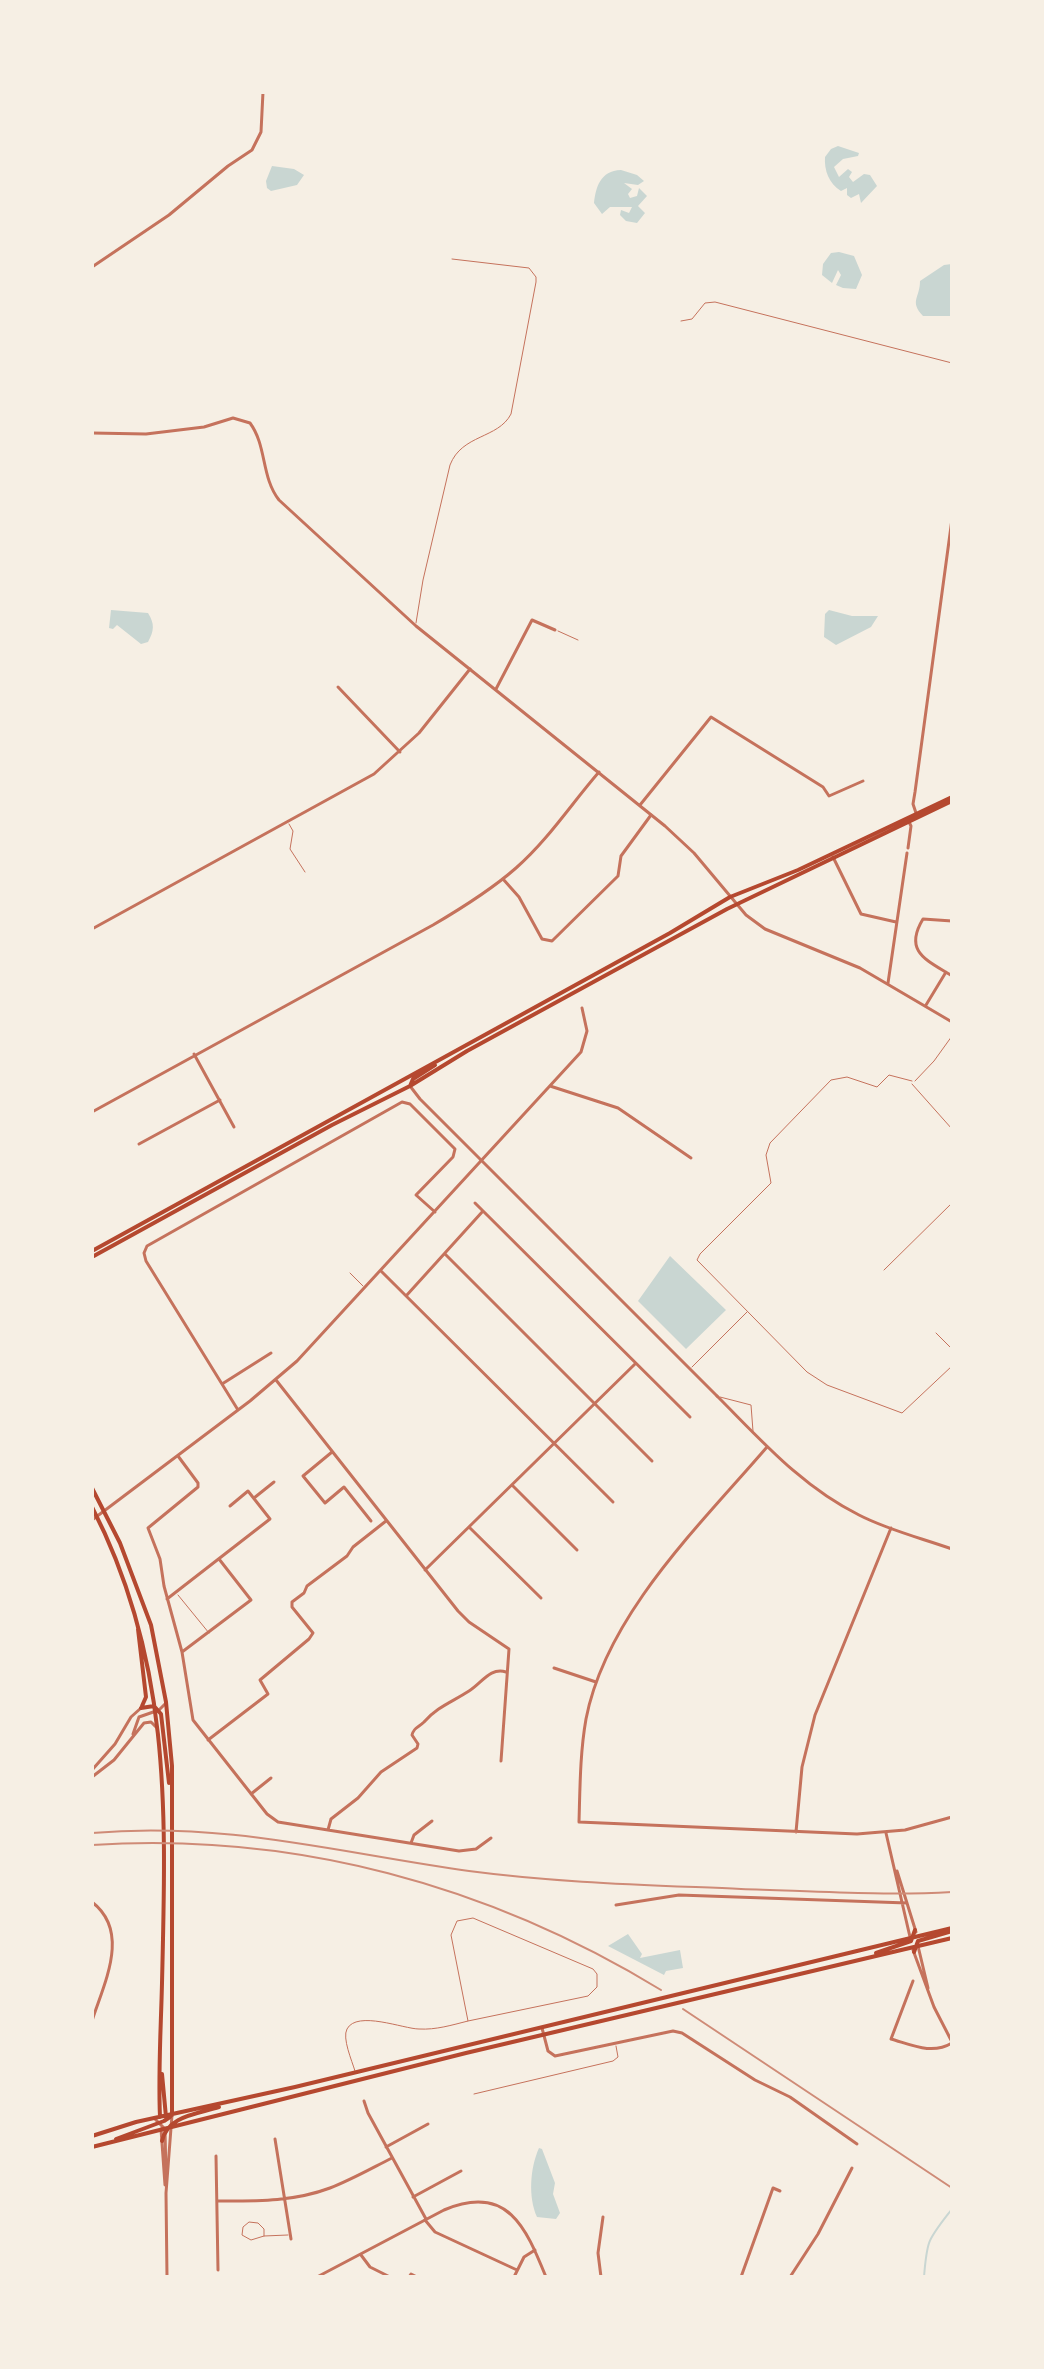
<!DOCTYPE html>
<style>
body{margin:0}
#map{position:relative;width:1044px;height:2369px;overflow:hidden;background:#f6efe4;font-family:"Roboto Condensed",sans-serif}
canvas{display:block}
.frame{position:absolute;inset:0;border:94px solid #f6efe4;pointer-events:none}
</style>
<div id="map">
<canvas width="1044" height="2369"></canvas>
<div class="frame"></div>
</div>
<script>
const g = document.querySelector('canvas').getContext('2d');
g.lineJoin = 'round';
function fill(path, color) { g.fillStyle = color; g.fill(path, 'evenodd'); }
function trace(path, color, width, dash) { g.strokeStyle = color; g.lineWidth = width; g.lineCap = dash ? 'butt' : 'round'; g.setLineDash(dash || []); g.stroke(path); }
fill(new Path2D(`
 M838,146L859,153L858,156L843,159L834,167L839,177L848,169L852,172L849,177L853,182L864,174L870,175L877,186L861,203L859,194L851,198L847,195V188L841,191C829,184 824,170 825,157L831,149Z
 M272,166L294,169L304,175L297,185L271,191L267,188L266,181Z
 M621,170L637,175L644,181L638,185L624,183L632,189L628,194L630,198L637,196L639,188L647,196L638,206L645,213L637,223L626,221L620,215L621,210L629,213L632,207H610L602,214L594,203C596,187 600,171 621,170Z
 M839,252L854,256L862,275L856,289L843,288L836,285L841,275L838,270L832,283L822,275L823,264L831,253Z
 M952,264V316H923C909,301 920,298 920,281L944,265Z
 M111,610L148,613C155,624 154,631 148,642L141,644L117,625L113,629L109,628Z
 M829,610L852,616H878L871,627L836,645L824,637L825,614Z
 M670,1256L726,1310L686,1349L638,1301Z
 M628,1934L642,1954L640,1958L680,1950L683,1968L666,1971L664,1975L608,1946Z
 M539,2148L542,2149L555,2183L553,2194L560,2213L556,2219L537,2217C528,2197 530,2168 539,2148Z`), '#c9d6d2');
trace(new Path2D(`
 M924,2277C927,2239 928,2240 952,2209`), '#c9d6d2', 2);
trace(new Path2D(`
 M681,321L692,319L705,303L715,302L952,363
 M416,623L423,580L450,465C462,434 498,439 511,414L536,282V277L529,268L452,259
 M558,631L578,640
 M289,824L293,831L290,849L305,872
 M912,1081L889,1075L877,1087L847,1077L831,1080L770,1143L766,1155L771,1183L700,1254L697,1260L807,1372L827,1385L902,1413L952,1366
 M915,1081L934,1061L952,1036
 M912,1084L952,1129
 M884,1270L952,1203
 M350,1273L363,1286
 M936,1333L952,1349
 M692,1367L747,1312
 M720,1397L751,1405L753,1431
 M178,1595L209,1633
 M355,2071C352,2061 342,2038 347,2029C357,2010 404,2029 419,2029C436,2030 452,2025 468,2021L451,1935L457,1921L473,1918L593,1969L597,1974V1987L588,1996L468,2021
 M474,2094L613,2061L618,2057L616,2046
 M264,2236V2229L258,2223L249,2222L243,2227L242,2235L251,2240L264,2236L288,2235`), '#c5725c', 1);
trace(new Path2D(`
 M338,687L400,752
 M496,689L532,620L555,630
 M640,805L711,717L823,787L829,796L863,781
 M908,848L911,826L909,822
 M833,857L861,914L896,922
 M503,879L519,897L542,939L552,941L618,876L621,856L651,815
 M952,921L923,919C903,952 927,960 952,976
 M92,929L374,774L419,733L470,669
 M888,983L907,853
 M926,1005L946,972
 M194,1054L234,1127
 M550,1086L618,1108L691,1158
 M92,1112L433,925C462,908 491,890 516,868C548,840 572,803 599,772
 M139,1144L220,1100
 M475,1203L690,1417
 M445,1254L652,1461
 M381,1271L613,1502
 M406,1296L483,1211
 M276,1380L458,1611L469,1622L509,1649L501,1761
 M222,1384L271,1353
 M717,1396C761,1440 802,1487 859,1515C888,1530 921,1538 952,1549
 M238,1410L146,1261L144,1253L147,1246L402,1102L410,1104L455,1149L453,1157L416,1195L435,1212
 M767,1447C700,1525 606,1615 586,1719C580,1753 580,1788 579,1822L857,1834L905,1830L952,1817
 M332,1452L303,1476L325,1503L344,1487L371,1521
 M178,1456L198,1483V1487L148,1528L160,1559L164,1586L182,1652L193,1720L267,1814L278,1822L459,1851L476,1849L491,1838
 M512,1485L577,1550
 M254,1498L274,1482
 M104,1511L250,1401L297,1361L581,1052L587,1031L582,1008
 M469,1527L541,1598
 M425,1570L635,1364
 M167,1599L270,1519L248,1491L230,1506
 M182,1652L251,1600L219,1559
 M554,1668L596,1682
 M133,1734L139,1717L159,1710L165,1704
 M208,1740L268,1694L260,1680L309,1639L313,1633L292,1607V1602L304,1593L307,1586L347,1556L353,1547L386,1521
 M92,1770L115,1744L131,1717L141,1708
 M92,1777L114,1760L144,1723L151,1722L156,1727
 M251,1794L271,1778
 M328,1830L331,1819L358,1798L381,1772L417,1748L418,1744L412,1735C414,1727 418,1728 424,1722C437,1707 452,1702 469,1691C482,1683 490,1667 506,1672
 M796,1832L802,1767L815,1715L891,1528
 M886,1833L910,1937
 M411,1843L414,1835L432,1821
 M897,1871L916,1932
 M92,1902C131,1932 104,1983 92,2021
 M616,1905L679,1895L907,1903
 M918,1946L928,1988
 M913,1950L934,2007L952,2042
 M913,1981L891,2039C912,2045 932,2055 952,2043
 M542,2028L548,2051L555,2056L673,2031L682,2033L755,2080L790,2097L857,2144
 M364,2101L368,2113L426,2219
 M275,2139L291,2239
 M386,2147L428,2124
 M216,2156L218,2270
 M413,2197L461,2171
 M217,2201C255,2201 293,2202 330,2188C351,2180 372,2168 392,2158
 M425,2220L435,2232L517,2270
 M361,2255L370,2267L390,2277
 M409,2277L411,2274L417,2277
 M514,2277L524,2257L535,2250
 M601,2277L598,2253L603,2217
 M741,2277L773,2188L780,2191
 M790,2277L818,2234L852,2168`), '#c5725c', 3);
trace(new Path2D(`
 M92,267L169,215L228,166L252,150L261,132L263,92
 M92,433L146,434L204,427L233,418L250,423C267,446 261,477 279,500L416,626L665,826L694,853L746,915L765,929L860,968L952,1022
 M916,813L913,804L915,792L952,519
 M410,1086L420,1099L717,1396
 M92,1520L104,1511
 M154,2118L165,2129L166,2177
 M161,2129L165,2185
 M167,2277L166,2193L172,2115
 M317,2277L444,2210C508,2183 526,2228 546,2277`), '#c5725c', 3);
trace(new Path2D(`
 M410,1086L413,1079L435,1065
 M92,1251L670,933L730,897L798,870L952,797
 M92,1257L332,1125L410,1086L467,1051L727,909L952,801
 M92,1488L120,1543L151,1625L166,1702L172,1766V2115
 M92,1507C172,1662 166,1814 162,1983C161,2027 158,2072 160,2117
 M138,1629L146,1697L142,1706
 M141,1708L154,1706L161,1714L169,1783
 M914,1952L918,1941L952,1931
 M876,1953L911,1941L915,1930
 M162,2074L166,2117
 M92,2136L136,2122L295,2087L952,1928
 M116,2139L164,2121L170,2117
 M162,2141C167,2116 197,2114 219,2107
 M92,2147L466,2053L952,1938`), '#b5482f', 4);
trace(new Path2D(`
 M92,1833C225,1821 339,1853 469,1871C559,1883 650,1885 741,1889C811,1891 882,1896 952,1892`), '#cf8b77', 2);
trace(new Path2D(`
 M92,1845C295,1832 489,1885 661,1990
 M683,2009L952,2188`), '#cf8b77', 2);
</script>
